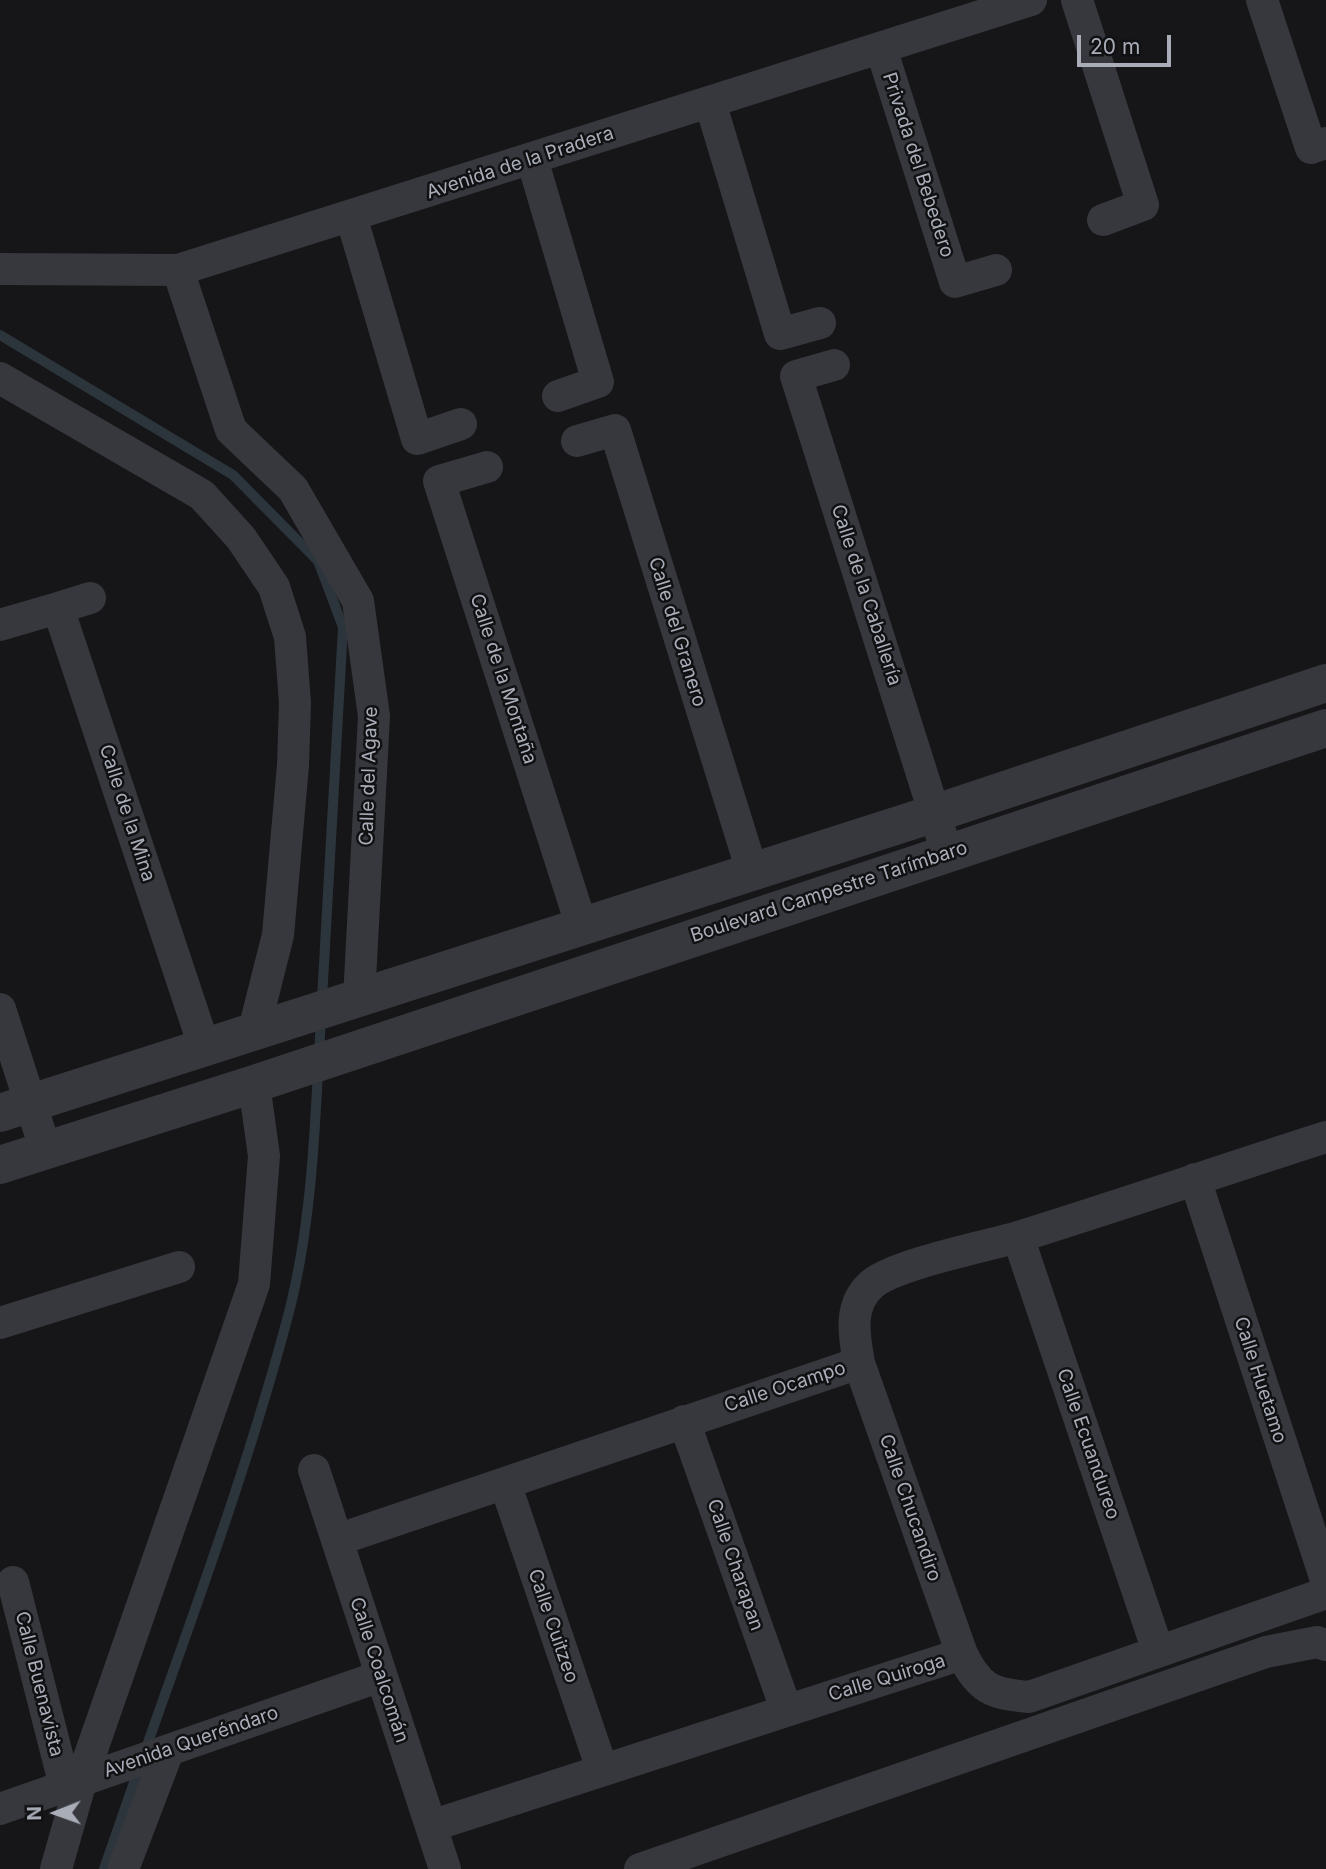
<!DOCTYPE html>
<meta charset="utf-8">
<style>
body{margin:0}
#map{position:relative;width:1326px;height:1869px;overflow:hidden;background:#161618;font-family:Inter,sans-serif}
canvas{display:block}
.north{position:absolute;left:21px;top:1778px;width:70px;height:70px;-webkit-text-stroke:5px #111113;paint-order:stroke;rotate:269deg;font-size:19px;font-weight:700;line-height:28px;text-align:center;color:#a8adb8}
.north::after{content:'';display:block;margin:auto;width:24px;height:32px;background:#a8adb8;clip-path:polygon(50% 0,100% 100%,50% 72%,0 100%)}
.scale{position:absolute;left:1077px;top:35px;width:94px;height:32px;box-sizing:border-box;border:4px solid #a8adb8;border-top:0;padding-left:9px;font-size:21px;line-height:24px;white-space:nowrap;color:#a8adb8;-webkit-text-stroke:5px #111113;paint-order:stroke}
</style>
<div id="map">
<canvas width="1326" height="1869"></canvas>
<div class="north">N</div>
<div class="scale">20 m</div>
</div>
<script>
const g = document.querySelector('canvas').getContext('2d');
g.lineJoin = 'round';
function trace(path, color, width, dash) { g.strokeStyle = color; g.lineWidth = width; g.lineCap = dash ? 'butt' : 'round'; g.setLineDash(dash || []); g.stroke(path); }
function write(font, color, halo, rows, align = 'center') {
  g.font = font + ' Inter,sans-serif'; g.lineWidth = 5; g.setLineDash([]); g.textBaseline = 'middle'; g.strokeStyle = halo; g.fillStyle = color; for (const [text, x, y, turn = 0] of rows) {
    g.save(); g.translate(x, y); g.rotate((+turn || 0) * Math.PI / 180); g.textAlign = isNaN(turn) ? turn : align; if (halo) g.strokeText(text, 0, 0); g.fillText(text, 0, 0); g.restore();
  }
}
trace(new Path2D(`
 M0,335L233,475L318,561L343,627L322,999
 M319,1055L321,1018
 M145,1751C196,1606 250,1461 289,1312C309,1234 314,1151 318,1070
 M104,1869L139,1768`), '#2c353c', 10);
trace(new Path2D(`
 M1077,0L1143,205L1103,220
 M1262,0L1311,148L1326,143
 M881,48L955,282L996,270
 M710,102L780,334L820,323
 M532,159L598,382L558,396
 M351,216L417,439L461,424
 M0,269L178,270L1031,0
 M178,270L231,430L293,489L358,601L374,716L359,999
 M834,365L796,376L947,853
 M0,378L202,495L241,538L274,587L290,637L295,703L293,765L278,935L253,1034
 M577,441L615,430L752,871
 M487,467L439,481L581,924
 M90,598L58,608L205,1049
 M0,625L58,608
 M0,1009L46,1151
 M1326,1137C1223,1170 1121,1205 1018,1237C984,1247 896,1264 872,1284C848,1305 854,1335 859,1363L962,1654C979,1689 992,1694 1029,1697L1326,1593
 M1195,1179L1326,1580
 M1018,1237L1158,1651
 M0,1323L179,1267
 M684,1421L786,1709
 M314,1470L445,1869
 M505,1483L602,1769
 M337,1540L859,1363
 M13,1582L65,1786
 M0,1809L381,1676
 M431,1826L962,1654
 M56,1869L81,1781L254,1284L264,1156L254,1084
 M123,1869L168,1751
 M640,1869L1266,1652L1317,1642L1326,1645`), '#37383d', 32);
trace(new Path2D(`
 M0,1113L936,813L1326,683
 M0,1165L254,1084L1326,728`), '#37383d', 38);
write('19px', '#a8adb8', '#111113', [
 ["Avenida de la Pradera",520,163,-18],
 ["Privada del Bebedero",918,165,72],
 ["Calle de la Caballería",866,595,72],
 ["Calle del Granero",677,632,73],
 ["Calle de la Montaña",503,679,72],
 ["Calle del Agave",369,776,-88],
 ["Calle de la Mina",127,813,72],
 ["Boulevard Campestre Tarímbaro",829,892,-18],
 ["Calle Huetamo",1260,1380,72],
 ["Calle Ocampo",785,1387,-18],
 ["Calle Ecuandureo",1088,1444,71],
 ["Calle Chucandiro",910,1508,71],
 ["Calle Charapan",735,1565,71],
 ["Calle Cuitzeo",553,1626,71],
 ["Calle Coalcomán",379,1670,72],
 ["Calle Quiroga",887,1678,-17],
 ["Calle Buenavista",39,1684,76],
 ["Avenida Queréndaro",191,1742,-19]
]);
</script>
